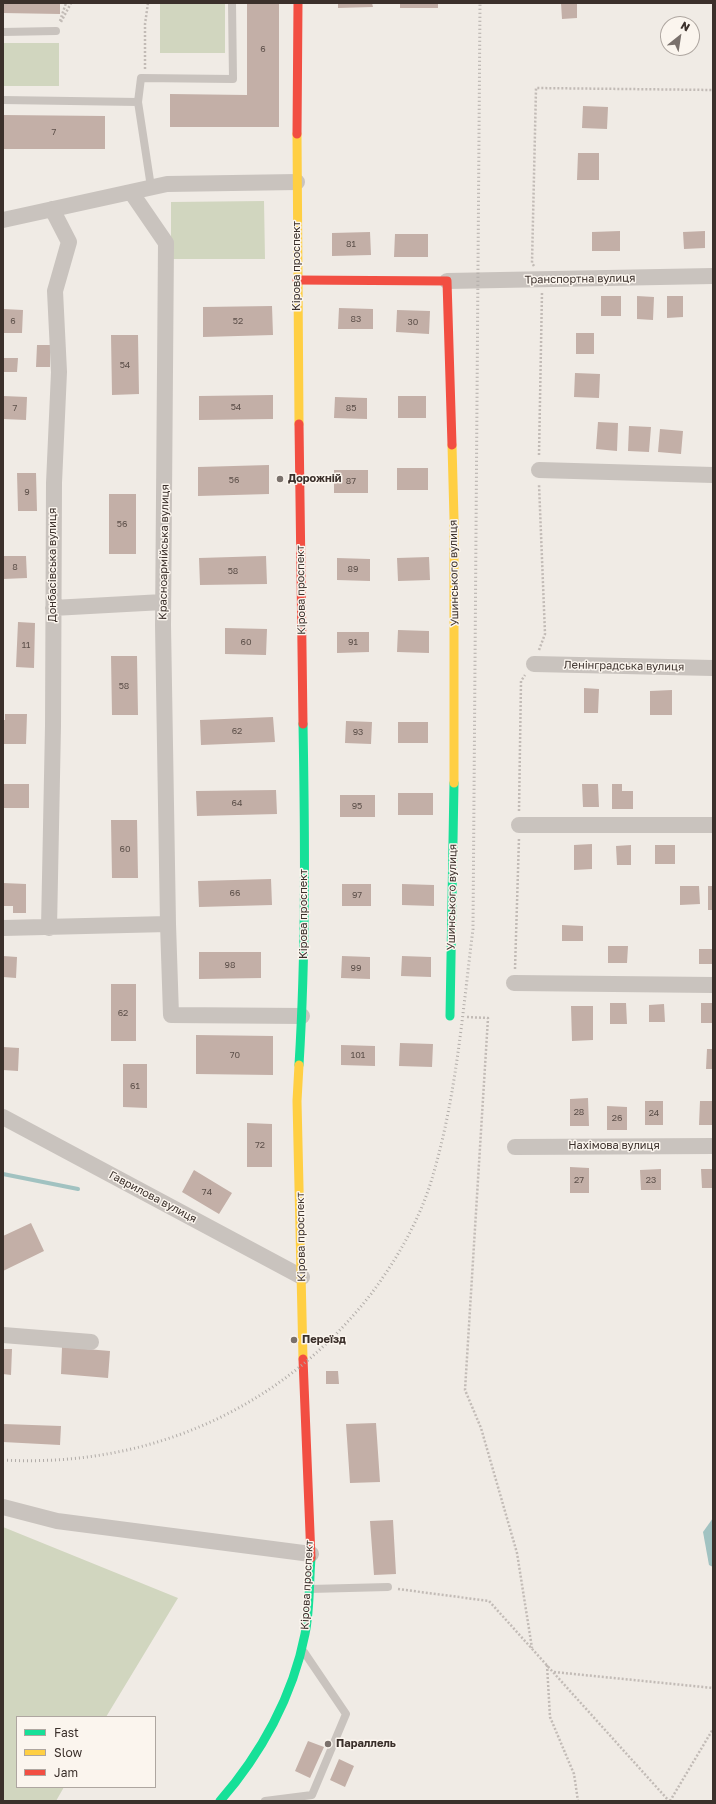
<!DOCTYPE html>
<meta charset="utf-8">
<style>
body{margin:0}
#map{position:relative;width:716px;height:1804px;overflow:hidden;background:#f0ebe5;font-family:"Golos Text",sans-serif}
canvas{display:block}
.frame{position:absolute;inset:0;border:4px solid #3b302b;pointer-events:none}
.legend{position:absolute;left:16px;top:1716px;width:140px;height:72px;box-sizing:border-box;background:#fbf5ee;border:1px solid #aea6a0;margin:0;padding:5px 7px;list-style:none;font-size:12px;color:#3b302b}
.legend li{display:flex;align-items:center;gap:8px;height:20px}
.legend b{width:20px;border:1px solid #aea6a0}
.north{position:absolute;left:660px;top:16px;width:40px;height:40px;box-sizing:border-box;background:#fbf5ee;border:1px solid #aea6a0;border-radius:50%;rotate:30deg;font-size:11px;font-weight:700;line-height:16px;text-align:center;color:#3b302b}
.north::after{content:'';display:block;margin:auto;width:14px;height:18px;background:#7a716c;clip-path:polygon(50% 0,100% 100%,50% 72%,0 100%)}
</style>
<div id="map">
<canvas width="716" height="1804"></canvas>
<div class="frame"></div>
<ul class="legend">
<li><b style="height:5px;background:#16e098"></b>Fast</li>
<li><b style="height:5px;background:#ffcf43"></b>Slow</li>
<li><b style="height:5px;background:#f24e42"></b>Jam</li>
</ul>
<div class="north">N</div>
</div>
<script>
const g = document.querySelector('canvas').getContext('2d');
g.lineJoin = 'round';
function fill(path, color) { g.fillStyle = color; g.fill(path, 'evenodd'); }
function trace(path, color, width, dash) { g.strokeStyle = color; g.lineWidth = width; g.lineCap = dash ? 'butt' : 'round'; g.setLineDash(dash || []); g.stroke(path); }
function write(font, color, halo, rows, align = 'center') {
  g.font = font + ' "Golos Text",sans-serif'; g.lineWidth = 3; g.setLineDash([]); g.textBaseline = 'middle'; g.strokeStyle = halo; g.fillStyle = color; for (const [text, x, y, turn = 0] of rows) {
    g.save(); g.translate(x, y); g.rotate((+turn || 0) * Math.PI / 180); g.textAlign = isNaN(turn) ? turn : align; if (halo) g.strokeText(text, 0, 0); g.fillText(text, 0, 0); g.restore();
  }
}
fill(new Path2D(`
 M160,3H225V53H160Z
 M3,43H59V86H3Z
 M264,201L265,259H171V202Z
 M3,1527L178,1598L106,1717H17V1787H64L56,1801H3Z`), '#d1d6bf');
fill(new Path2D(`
 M713,1518V1567L709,1565L703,1532Z`), '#a1c2c1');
trace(new Path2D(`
 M3,1174L78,1189`), '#a1c2c1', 4);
fill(new Path2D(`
 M3,3H60V14L3,13Z
 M247,3H279V127H170V94L247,95Z
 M338,3H372L373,7L338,8Z
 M400,3H438V8H400Z
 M561,3H577V18L562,19Z
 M583,106L608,107L607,129L582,128Z
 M3,115L105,116V149H3Z
 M578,153H599V180H577Z
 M620,231V251H592V232Z
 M705,231V248L684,249L683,232Z
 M370,232L371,255L332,256V233Z
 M395,234H428V257H394Z
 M601,296H621V316H601Z
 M637,296L654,297L653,320L637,319Z
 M667,296H683V317L667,318Z
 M272,306L273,335L203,337V307Z
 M339,308L373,309V329H338Z
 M3,309L23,310L22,333H3Z
 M397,310L430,311L429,334L396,332Z
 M576,333H594V354H576Z
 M111,335H138L139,394L112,395Z
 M37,345H50V367H36Z
 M3,358H18L17,372H3Z
 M575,373L600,374L599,398L574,397Z
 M273,395V419L199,420V396Z
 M3,396L27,397L26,420L3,419Z
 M398,396H426V418H398Z
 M335,397L367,398V419L334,418Z
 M598,422L618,423L617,451L596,449Z
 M629,426L651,427L649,452L628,451Z
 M660,429L683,431L681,454L658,452Z
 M269,465V494L198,496V467Z
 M397,468H428V490H397Z
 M334,470H368V493H334Z
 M17,473H36L37,511H18Z
 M109,494H136V554H109Z
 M3,556H26L27,578L3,579Z
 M266,556L267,584L200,585L199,558Z
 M429,557L430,580L398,581L397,558Z
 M337,558L370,559V581L337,580Z
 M18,622L35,623L34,668L16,667Z
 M225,628L267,629L266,655L225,654Z
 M398,630L429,631V653L397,652Z
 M337,632H369V652L337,653Z
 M111,656H137L138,715H112Z
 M584,688L599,689L598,713H584Z
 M672,690V715H650V691Z
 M5,714H27L26,744H3V720H5Z
 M273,717L275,742L201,745L200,720Z
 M346,721L372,722L371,744L345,743Z
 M398,722H428V743H398Z
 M3,784H29V808H3Z
 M582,784H598L599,807H583Z
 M612,784H622V791H633V809H612Z
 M276,790L277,814L197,816L196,791Z
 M398,793H433V815H398Z
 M340,795H375V817H340Z
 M111,820H137L138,878H112Z
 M592,844V869L574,870V845Z
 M631,845V865H617L616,846Z
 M655,845H675V864H655Z
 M271,879L272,905L199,907L198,881Z
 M3,883L26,884V913H13V906H3Z
 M342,884H371V906H342Z
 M402,884L434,885V906L402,905Z
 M680,886H699L700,904L680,905Z
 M708,886H713V910H708Z
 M562,925L583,926V941H562Z
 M608,946H628L627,963H608Z
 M699,949H713V964H699Z
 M199,952H261V978L199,979Z
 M3,956L17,957L16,978L3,977Z
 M342,956L370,957V979L341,978Z
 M402,956L431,957V977L401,976Z
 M111,984H136V1041H111Z
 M610,1003H626L627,1024H610Z
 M701,1003H713V1023H701Z
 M664,1004L665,1022H649V1005Z
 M571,1006H593V1040L572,1041Z
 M196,1035L273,1036V1075L196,1074Z
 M400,1043L433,1044L432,1067L399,1066Z
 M341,1045L375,1046V1066L341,1065Z
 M3,1047L19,1048L18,1071L3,1070Z
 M707,1049H713V1069H706Z
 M123,1064H147V1108L123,1107Z
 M588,1098L589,1126H570V1099Z
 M645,1101H663V1125H645Z
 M700,1101H713V1125H699Z
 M607,1106L627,1107V1130H607Z
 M247,1123L272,1124V1167H247Z
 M570,1167L589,1168V1193H570Z
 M661,1169V1190H641L640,1170Z
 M701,1169H713V1188H702Z
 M194,1170L232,1193L219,1214L182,1192Z
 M31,1223L44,1251L3,1271V1236Z
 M62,1347L110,1351L108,1378L61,1374Z
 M3,1349H12L11,1375L3,1374Z
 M326,1371H338L339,1384H326Z
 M376,1423L380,1482L350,1483L346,1424Z
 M3,1424L61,1426L60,1445L3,1442Z
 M393,1520L396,1574L374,1575L370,1521Z
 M308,1741L324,1747L310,1778L295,1771Z
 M339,1759L354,1766L345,1787L330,1780Z`), '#c3afa7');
trace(new Path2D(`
 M60,21L66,3
 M61,22L71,3
 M145,69V24L148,3
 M534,266L532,263L536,88L713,90
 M539,455L542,292
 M539,650L545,634L539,484
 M519,811L521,681L525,675
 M515,969L519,838
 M467,1017L488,1018L465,1390L481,1428L517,1553L532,1648
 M398,1589L489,1601L669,1801
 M547,1665L550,1717L574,1774L578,1801
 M554,1672L713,1688
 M670,1801L713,1729`), '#c2bbb6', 2.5, [2, 2]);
trace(new Path2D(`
 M3,32L56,31
 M3,100L138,102L151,187
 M138,102L141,78L233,79L232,3
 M310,1589L388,1587
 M265,1801L312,1795L346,1714L304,1652`), '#c9c3be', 8);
trace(new Path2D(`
 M131,192L166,243L163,625L168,924
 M3,220L167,184L297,182
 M447,281L713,276
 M539,470L713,475
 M53,608L163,602
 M534,664L713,668
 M519,825H713
 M3,928L168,924L171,1015L302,1016
 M49,928L53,726L54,483L59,372L55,291L69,242L52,209
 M514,983L713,985
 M3,1117L302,1277
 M515,1147L713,1146
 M3,1335L91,1342
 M3,1507L57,1521L311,1554`), '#c9c3be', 16);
trace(new Path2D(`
 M450,1016L454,783
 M299,1065C306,951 305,838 303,724
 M220,1801C261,1754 293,1696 305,1634C310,1610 309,1583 311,1558`), '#16e098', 9);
trace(new Path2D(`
 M297,134L299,424
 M452,445L454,519V783
 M299,1065L297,1101L303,1359`), '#ffcf43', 9);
trace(new Path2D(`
 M297,134L298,3
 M297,280L447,281L452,445
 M299,424L303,724
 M303,1359L311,1558`), '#f24e42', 9);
trace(new Path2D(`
 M3,1460C148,1468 282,1409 371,1294C395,1262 416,1226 429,1188C456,1104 462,1016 473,929L480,3`), '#b1aca8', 3, [1, 3]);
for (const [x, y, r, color] of [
 [280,479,4,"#7a716c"],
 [294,1340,4,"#7a716c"],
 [328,1744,4,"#7a716c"]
]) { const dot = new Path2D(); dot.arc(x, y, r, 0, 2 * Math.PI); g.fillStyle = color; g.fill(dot); trace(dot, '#fbf5ee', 1.5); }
write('9px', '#5d504a', null, [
 ["6",263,49],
 ["7",54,132],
 ["81",351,244],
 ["83",356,319],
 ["6",13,321],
 ["52",238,321],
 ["30",413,322],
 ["54",125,365],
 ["54",236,407],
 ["7",15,408],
 ["85",351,408],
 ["56",234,480],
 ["87",351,481],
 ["9",27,492],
 ["56",122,524],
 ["8",15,567],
 ["89",353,569],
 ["58",233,571],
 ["60",246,642],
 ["91",353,642],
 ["11",26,645],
 ["58",124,686],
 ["62",237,731],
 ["93",358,732],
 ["64",237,803],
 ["95",357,806],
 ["60",125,849],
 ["66",235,893],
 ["97",357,895],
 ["98",230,965],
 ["99",356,968],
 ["62",123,1013],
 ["70",235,1055],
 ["101",358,1055],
 ["61",135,1086],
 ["28",579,1112],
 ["24",654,1113],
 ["26",617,1118],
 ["72",260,1145],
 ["27",579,1180],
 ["23",651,1180],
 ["74",207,1192]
]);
write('11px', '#3b302b', '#fbf5ee', [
 ["Кірова проспект",297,266,-90],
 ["Транспортна вулиця",580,279,-1],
 ["Красноармійська вулиця",164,552,-89],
 ["Донбасівська вулиця",53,565,-90],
 ["Ушинського вулиця",454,573,-91],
 ["Кірова проспект",301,590,-91],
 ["Ленінградська вулиця",624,666,1],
 ["Ушинського вулиця",452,897,-89],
 ["Кірова проспект",304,914,-90],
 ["Нахімова вулиця",614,1146],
 ["Гаврилова вулиця",153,1197,28],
 ["Кірова проспект",301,1237,-91],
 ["Кірова проспект",307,1585,-87]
]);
write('bold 11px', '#3b302b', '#fbf5ee', [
 ["Дорожній",288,479],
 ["Переїзд",302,1340],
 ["Параллель",336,1744]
], 'left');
</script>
